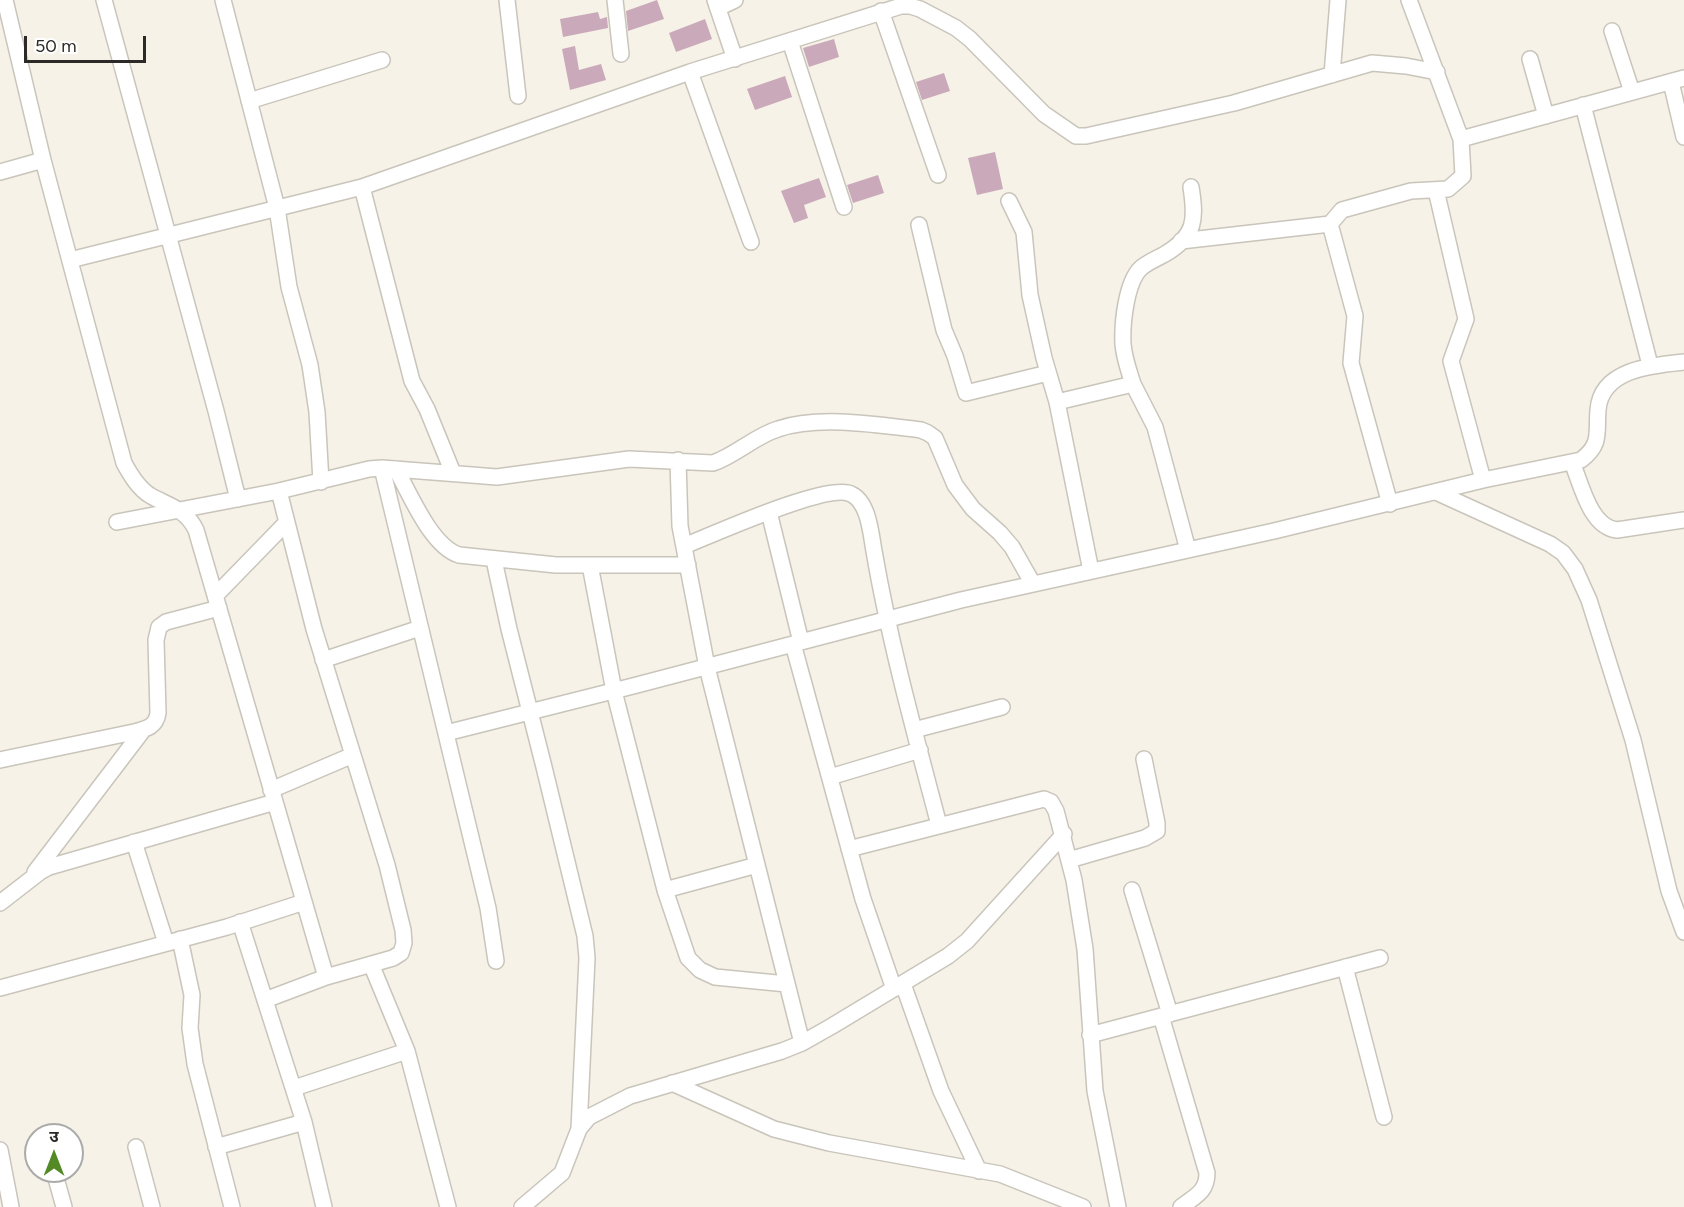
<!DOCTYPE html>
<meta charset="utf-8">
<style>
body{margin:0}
#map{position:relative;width:1684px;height:1207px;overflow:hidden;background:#f6f2e7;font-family:Figtree,"Noto Sans Devanagari",sans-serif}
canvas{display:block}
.north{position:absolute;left:24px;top:1123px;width:60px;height:60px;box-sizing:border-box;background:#fff;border:2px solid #aaaaa8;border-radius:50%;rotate:0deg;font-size:16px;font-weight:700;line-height:24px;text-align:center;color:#2b2a26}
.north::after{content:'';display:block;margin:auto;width:21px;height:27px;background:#538a25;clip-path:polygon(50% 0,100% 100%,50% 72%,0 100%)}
.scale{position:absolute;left:24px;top:36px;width:122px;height:27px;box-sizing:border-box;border:3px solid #2b2a26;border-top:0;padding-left:8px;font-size:18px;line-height:21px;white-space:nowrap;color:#2b2a26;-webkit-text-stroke:4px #fff;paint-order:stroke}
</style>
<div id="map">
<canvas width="1684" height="1207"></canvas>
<div class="north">उ</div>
<div class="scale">50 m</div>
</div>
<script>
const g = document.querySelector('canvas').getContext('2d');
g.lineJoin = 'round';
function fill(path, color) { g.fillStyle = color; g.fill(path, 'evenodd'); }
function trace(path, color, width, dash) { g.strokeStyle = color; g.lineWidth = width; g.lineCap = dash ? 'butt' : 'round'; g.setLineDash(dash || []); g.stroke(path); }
fill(new Path2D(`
 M657,0L664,19L628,31L626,11Z
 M598,12L600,19L607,17L608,28L563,37L560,19Z
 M705,19L712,39L676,52L669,33Z
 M834,39L839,57L809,67L803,48Z
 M575,46L579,70L601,64L606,80L570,90L562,49Z
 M944,73L950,91L922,100L916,82Z
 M785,76L792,97L755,110L747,89Z
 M995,152L1003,189L977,195L968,158Z
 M878,175L884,193L853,203L847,185Z
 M819,178L826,197L804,205L808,218L794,223L781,191Z`), '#caaaba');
const minor = new Path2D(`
 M5,0L43,160L124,463C131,476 139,489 151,496C169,506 186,509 196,530L326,977
 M104,0L216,411L238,499
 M223,0L277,208L289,287L310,365L317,412L321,482
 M507,0L518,96
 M615,0L621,54
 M715,0L735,59
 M718,8L735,0
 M881,11L938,175
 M1612,31L1632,92
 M790,41L844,207
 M1530,59L1546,116
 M690,72L751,242
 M1332,75L1338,0
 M1671,82L1684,137
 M249,101L382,60
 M1583,105L1650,365
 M1461,139L1684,78
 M0,172L43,160
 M362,187L412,381L427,409L453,473
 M1436,190L1466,319L1451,361L1483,480
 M1009,201L1024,232L1030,295L1044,358L1057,402
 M1330,224L1342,210L1411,191L1448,189L1463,176L1461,139L1409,0
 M919,225L944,330L955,356L966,393L1048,373
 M1181,241L1330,224L1355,316L1351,363L1390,504
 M70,260L362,187L690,72L901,6H910L920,9L956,28L970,39L1044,114L1076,136H1086L1234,103L1372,63L1406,66L1437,72
 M1133,384C1129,371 1124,358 1123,344C1122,324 1126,282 1141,268C1148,262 1158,258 1165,254C1196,236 1196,219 1191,187
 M678,460L680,526L707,667L802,1043
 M1572,462C1581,484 1590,527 1617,530L1684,520
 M382,468L497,477L629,459L713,463C736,455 755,436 778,429C819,415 879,425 921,430L928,433L935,438L955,485L973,509L1000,533L1012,547L1033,584
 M396,469C410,494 431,546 459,555L556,565H688
 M1436,492L1550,544L1563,553L1575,569L1589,600L1633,740L1669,891L1684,932
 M769,512L801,642
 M117,522L279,491L369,469L382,468L488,908L496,961
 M684,546C712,535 828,482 851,494C869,502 871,535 874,551C890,644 915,734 939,825
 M494,560L509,629L544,767L585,936L587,958L579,1129
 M590,565L614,691L665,890L688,958L700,970L715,977L787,984
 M1091,571L1057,402L1133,384L1155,427L1188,550
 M215,596L287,522
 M793,644L863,899L894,989
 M323,660L420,628
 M914,730L1002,707
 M446,733L633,686L961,600L1274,531L1483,480L1581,460C1602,444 1596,433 1598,410C1601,369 1653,365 1684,362
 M0,760L134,732C146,729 156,727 158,713L156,640L159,627L166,622L219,608
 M830,777L920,750
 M271,790L353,755
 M134,842L166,943
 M849,849L1044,799L1051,802L1056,811L1074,880L1085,949L1095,1091L1118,1207
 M1069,860L1145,838L1157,831V823L1144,759
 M35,872L144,729
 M665,890L757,865
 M1132,890L1170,1014
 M0,903L40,872L49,867L275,802
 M240,922L304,1122L324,1207
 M180,939L192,995L190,1028L195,1064L232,1207
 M371,964L407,1051L448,1207
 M1345,967L1384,1117
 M903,984L941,1091L979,1171
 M0,988L227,927L304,902
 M265,1000L326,977L393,958L401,953L404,943L403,930L387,865L314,629L279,491
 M1161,1016L1207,1173C1207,1192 1195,1196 1181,1207
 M1090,1035L1380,958
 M672,1083L774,1129L829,1143L1000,1174L1083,1207
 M294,1088L407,1051
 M136,1147L152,1207
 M216,1147L304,1122
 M0,1150L11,1207
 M54,1171L64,1207
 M522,1207L562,1173L579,1129L589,1117L630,1096L782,1051L802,1043L832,1026L948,956L967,941L1064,834`);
trace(minor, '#c9c5bb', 18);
trace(minor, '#fff', 15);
</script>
